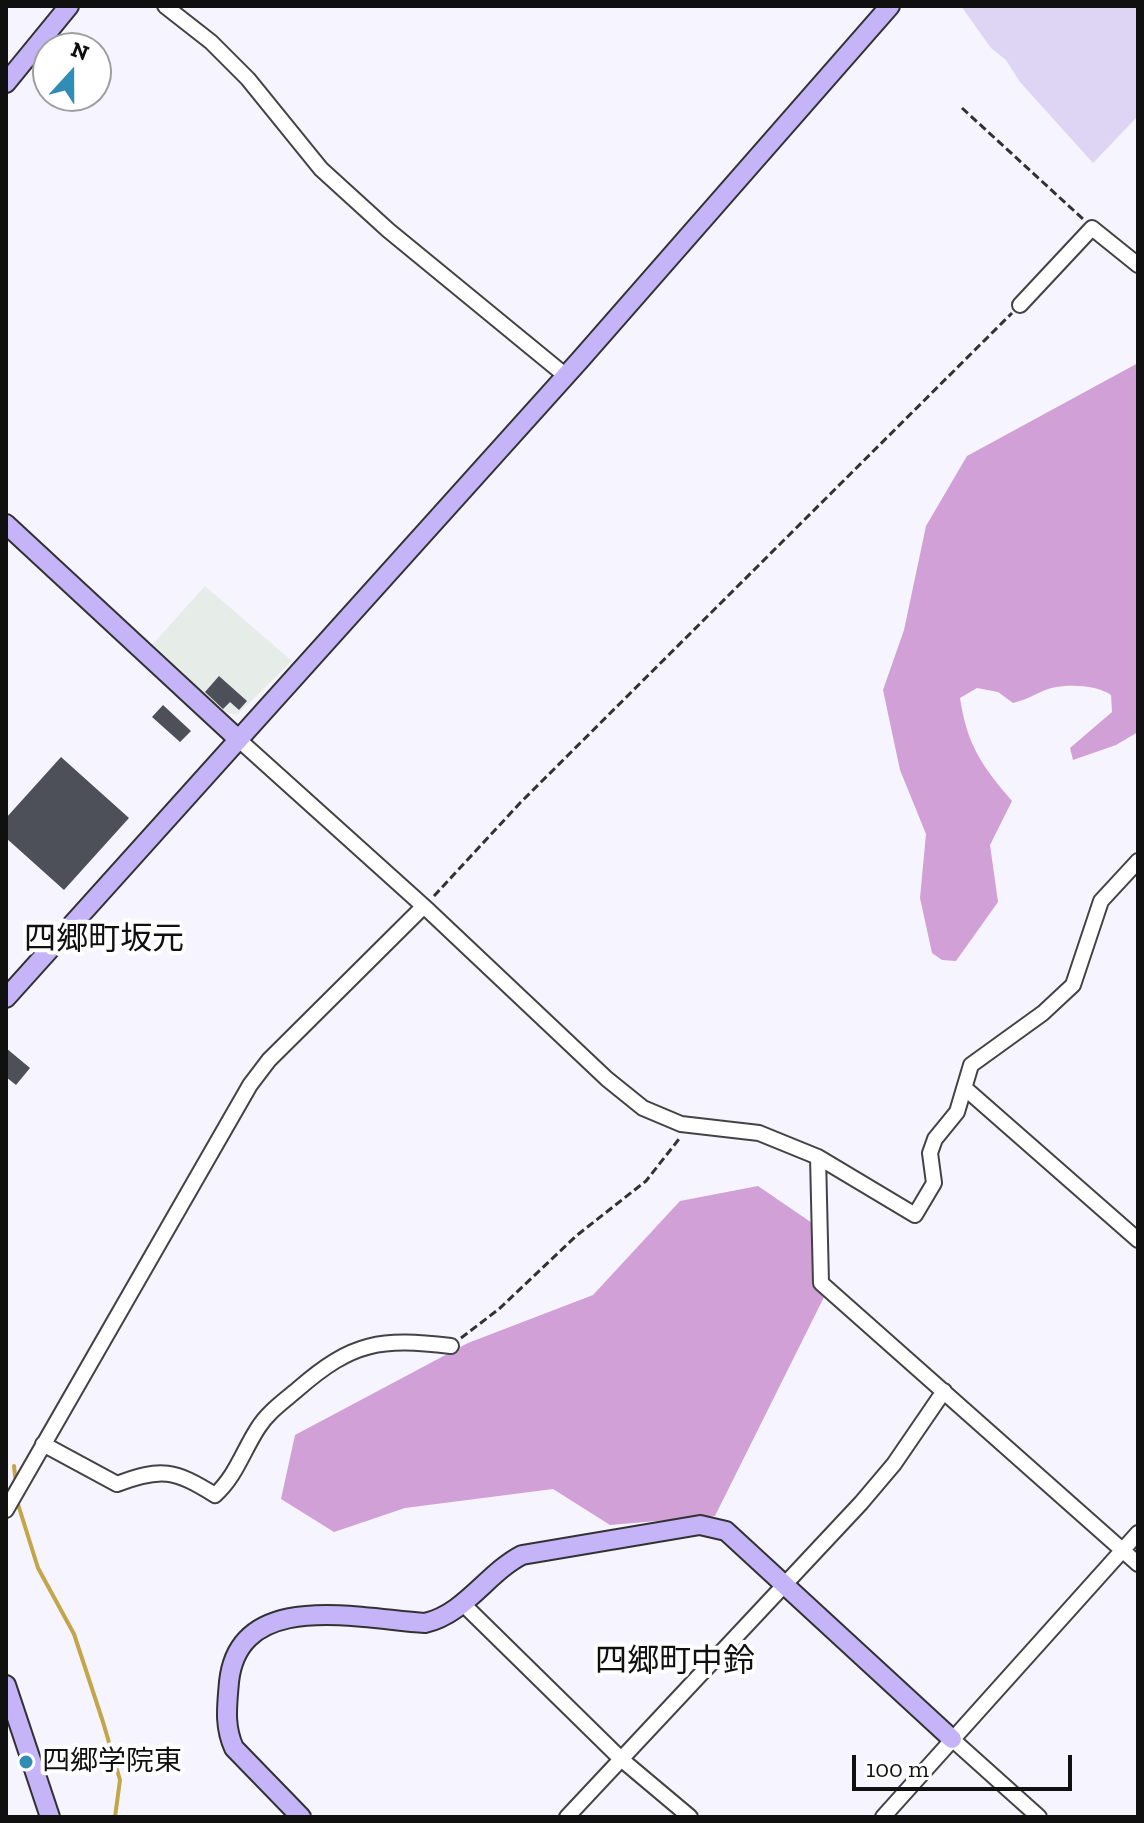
<!DOCTYPE html>
<meta charset="utf-8">
<style>
body{margin:0}
#map{position:relative;width:1144px;height:1823px;overflow:hidden;background:#f6f4fe;font-family:"Zilla Slab",serif}
canvas{display:block}
.frame{position:absolute;inset:0;border:8px solid #101010;pointer-events:none}
.north{position:absolute;left:32px;top:32px;width:80px;height:80px;box-sizing:border-box;background:#fff;border:2px solid #9f9f9f;border-radius:50%;rotate:21deg;font-size:22px;font-weight:700;line-height:32px;text-align:center;color:#101010}
.north::after{content:'';display:block;margin:auto;width:28px;height:36px;background:#328db6;clip-path:polygon(50% 0,100% 100%,50% 72%,0 100%)}
.scale{position:absolute;left:852px;top:1755px;width:220px;height:36px;box-sizing:border-box;border:4px solid #101010;border-top:0;padding-left:10px;font-size:24px;line-height:28px;white-space:nowrap;color:#101010;-webkit-text-stroke:6px #fff;paint-order:stroke}
</style>
<div id="map">
<canvas width="1144" height="1823"></canvas>
<div class="frame"></div>
<div class="north">N</div>
<div class="scale">100 m</div>
</div>
<script>
const g = document.querySelector('canvas').getContext('2d');
g.lineJoin = 'round';
function fill(path, color) { g.fillStyle = color; g.fill(path, 'evenodd'); }
function trace(path, color, width, dash) { g.strokeStyle = color; g.lineWidth = width; g.lineCap = dash ? 'butt' : 'round'; g.setLineDash(dash || []); g.stroke(path); }
function write(font, color, halo, rows, align = 'center') {
  g.font = font + ' "Zilla Slab","Noto Sans JP",serif'; g.lineWidth = 8; g.setLineDash([]); g.textBaseline = 'middle'; g.strokeStyle = halo; g.fillStyle = color; for (const [text, x, y, turn = 0] of rows) {
    g.save(); g.translate(x, y); g.rotate((+turn || 0) * Math.PI / 180); g.textAlign = isNaN(turn) ? turn : align; if (halo) g.strokeText(text, 0, 0); g.fillText(text, 0, 0); g.restore();
  }
}
fill(new Path2D(`
 M205,586L292,661L237,715L223,711L151,646Z`), '#e6ede8');
fill(new Path2D(`
 M961,6H1138V116L1093,163L1020,82L1006,60L991,48Z`), '#ddd5f3');
fill(new Path2D(`
 M1138,363V732L1116,745L1073,760L1070,748L1112,712L1111,695C1096,684 1060,683 1043,691C1032,696 1025,700 1013,703L998,692L977,688L960,698C967,745 982,766 1012,801L990,845L998,902L956,961L942,960L932,953L920,898L926,834L900,770L883,690L904,630L926,526L967,456Z
 M758,1186L815,1225L830,1285L715,1516L610,1525L553,1489L405,1508L334,1532L281,1499L295,1435L468,1343L593,1295L680,1201Z`), '#d1a0d6');
trace(new Path2D(`
 M14,1466L16,1484
 M17,1501L38,1568L74,1634L103,1722L120,1780L115,1817`), '#c3a649', 4);
fill(new Path2D(`
 M219,676L247,701L239,710L230,702L223,709L205,692Z
 M163,705L191,731L180,742L152,717Z
 M61,757L129,818L64,890L6,838V818Z
 M6,1048L30,1068L16,1085L6,1077Z`), '#4d5058');
const street = new Path2D(`
 M165,6L211,42L248,79L321,169L388,230L566,376
 M1020,305L1092,228L1138,265
 M238,739L429,911L607,1079L643,1108L681,1124L759,1133L818,1157L915,1215L934,1183L930,1153L935,1139L957,1112L971,1065L1043,1013L1073,985L1101,901L1138,861
 M967,1090L1138,1240
 M818,1157L821,1283L1138,1564
 M43,1444L117,1484C161,1467 175,1470 215,1495C236,1476 243,1451 258,1428C268,1412 284,1401 298,1389C353,1341 381,1338 451,1346
 M6,1510L250,1085L269,1060L423,907
 M462,1603L621,1759L690,1817
 M952,1739L1039,1817
 M567,1817L861,1503L894,1464L944,1391
 M883,1817L1138,1533`);
const secondary = new Path2D(`
 M6,83L69,6
 M6,524L238,739
 M6,998L580,360L890,6
 M6,1685L50,1817
 M301,1817L234,1748C224,1726 227,1706 229,1682C239,1588 360,1619 425,1623C465,1614 487,1573 522,1555L700,1525L726,1531L952,1739`);
trace(street, '#434343', 18);
trace(secondary, '#323232', 22);
trace(new Path2D(`
 M962,108L1083,219
 M434,896L520,803L1012,313
 M461,1338L499,1309L576,1236L646,1181L679,1139`), '#323232', 3, [8, 4]);
trace(street, '#fff', 14);
trace(secondary, '#c6b4f9', 18);
for (const [x, y, r, color] of [
 [26,1762,8,"#328db6"]
]) { const dot = new Path2D(); dot.arc(x, y, r, 0, 2 * Math.PI); g.fillStyle = color; g.fill(dot); trace(dot, '#fff', 3); }
write('28px', '#101010', '#fff', [
 ["四郷学院東",42,1762]
], 'left');
write('32px', '#101010', '#fff', [
 ["四郷町坂元",104,940],
 ["四郷町中鈴",675,1662]
]);
</script>
